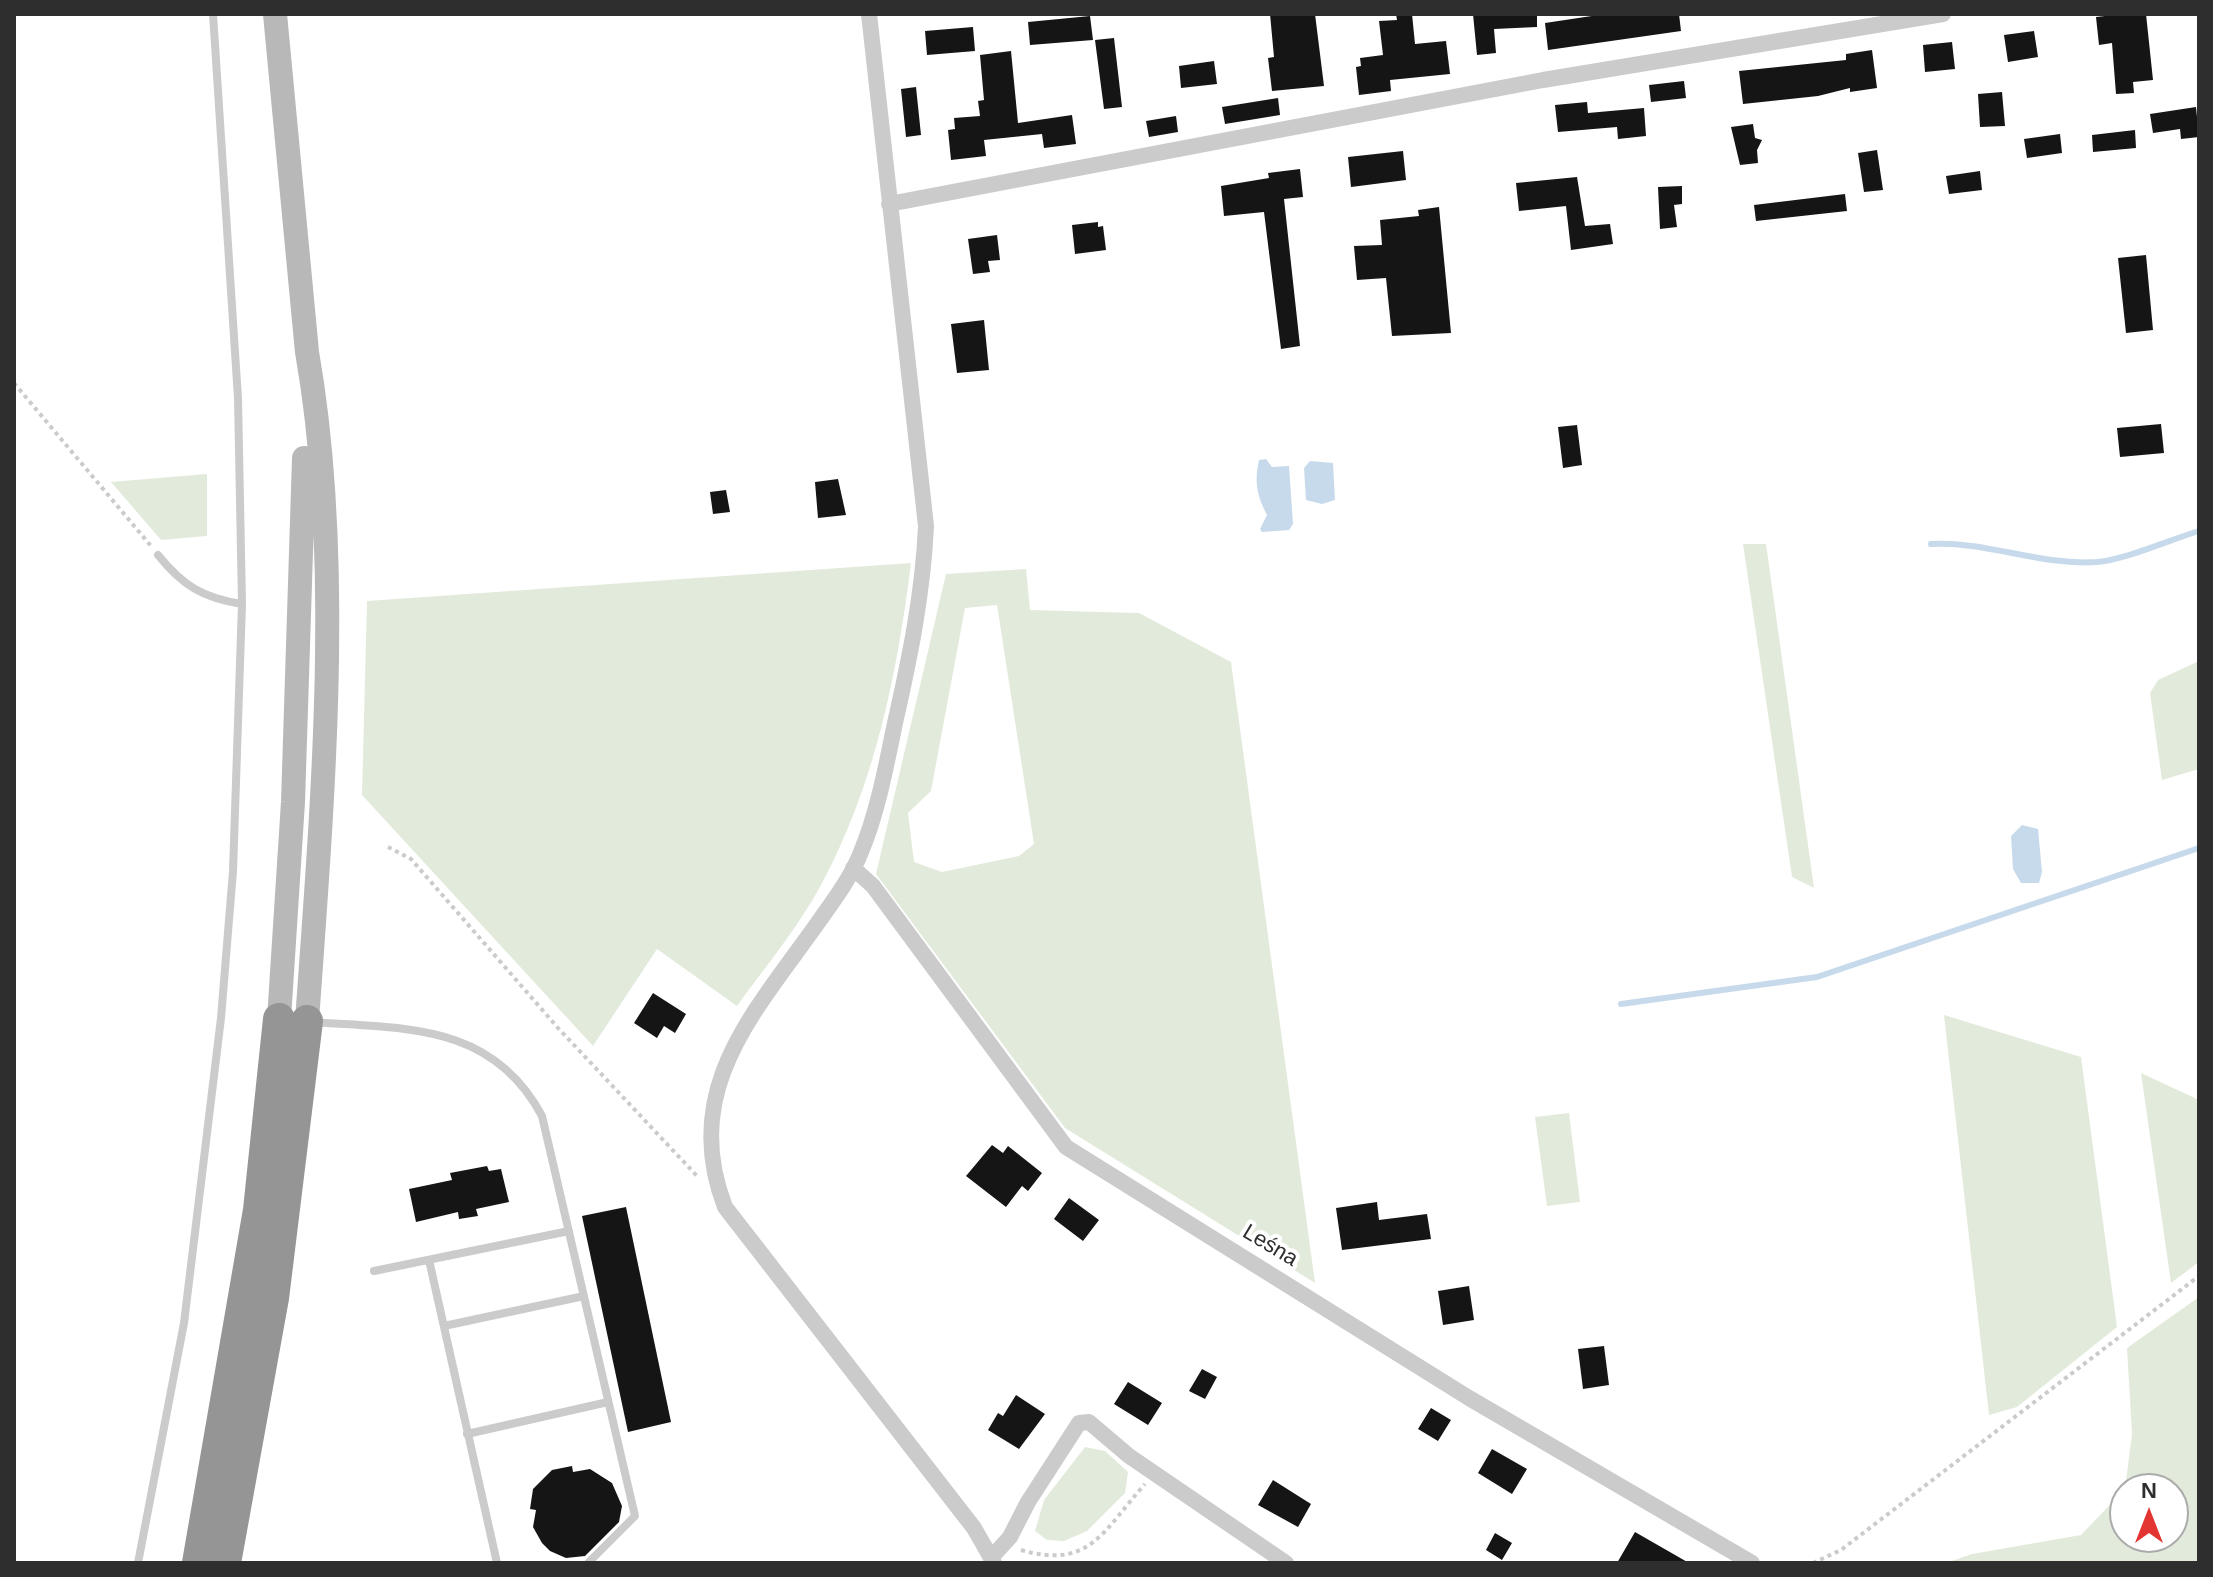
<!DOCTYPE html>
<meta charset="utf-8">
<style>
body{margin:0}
#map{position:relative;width:2213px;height:1577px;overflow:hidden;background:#fff;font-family:Helvetica,sans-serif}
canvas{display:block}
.frame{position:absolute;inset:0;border:16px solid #2e2e2e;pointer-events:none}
.north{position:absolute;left:2109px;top:1473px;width:80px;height:80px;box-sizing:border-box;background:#fff;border:2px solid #ababab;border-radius:50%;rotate:0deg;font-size:22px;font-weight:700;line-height:32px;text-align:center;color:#2e2e2e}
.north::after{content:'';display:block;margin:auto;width:28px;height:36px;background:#e33531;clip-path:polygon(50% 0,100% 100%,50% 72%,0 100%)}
</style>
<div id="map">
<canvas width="2213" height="1577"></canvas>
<div class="frame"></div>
<div class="north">N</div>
</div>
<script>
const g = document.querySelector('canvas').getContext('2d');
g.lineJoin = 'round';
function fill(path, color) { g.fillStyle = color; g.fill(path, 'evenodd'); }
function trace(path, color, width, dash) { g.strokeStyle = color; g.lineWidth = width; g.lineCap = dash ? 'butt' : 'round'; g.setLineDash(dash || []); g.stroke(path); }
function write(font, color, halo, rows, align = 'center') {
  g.font = font + ' Helvetica,sans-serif'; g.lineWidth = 8; g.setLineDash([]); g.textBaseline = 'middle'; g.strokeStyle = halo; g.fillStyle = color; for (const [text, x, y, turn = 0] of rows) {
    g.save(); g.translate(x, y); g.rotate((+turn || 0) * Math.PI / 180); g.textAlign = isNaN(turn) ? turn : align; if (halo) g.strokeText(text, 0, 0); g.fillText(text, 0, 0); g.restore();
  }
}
fill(new Path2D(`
 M207,474V536L161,540L111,482Z
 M1743,544H1766L1814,888L1792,877Z
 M911,563C897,675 875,785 821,885C798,928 765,967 737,1006L657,949L593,1046L362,795L367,601Z
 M1026,569L1030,610L1139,613L1231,662L1315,1283L1065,1128L876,874L946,574ZM997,605L1034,844L1019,856L942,872L914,862L908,813L931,791L965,608Z
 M2199,661V769L2162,780L2150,693L2158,680Z
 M1944,1015L2081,1057L2117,1327L2017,1407L1989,1415Z
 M2141,1073L2199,1100V1262L2171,1283Z
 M1569,1113L1580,1202L1547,1206L1535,1117Z
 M2199,1297V1563H1946L1972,1554L2081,1535L2125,1489V1537H2173V1489H2125L2132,1434L2127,1348Z
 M1085,1447L1105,1451L1128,1472L1125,1493L1087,1531L1064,1541L1047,1540L1035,1531L1044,1500Z`), '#e2ebdb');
fill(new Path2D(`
 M1266,459L1272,467L1289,466L1293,524L1289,530L1262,532L1260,529L1267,515C1257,496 1254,482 1259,460Z
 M1310,461L1333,463L1335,500L1322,504L1306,500L1304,468Z
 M2022,825L2038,829L2042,872L2039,883H2021L2013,869L2011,836Z`), '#c7daeb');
trace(new Path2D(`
 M1931,544C1987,541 2040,566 2097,562C2127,559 2169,540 2199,531
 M1621,1004L1817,977L2199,848`), '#c7daeb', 6);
fill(new Path2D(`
 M1270,14H1315L1324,86L1272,91L1268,58L1274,57Z
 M1396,14H1412L1415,44L1446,41L1450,74L1390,80L1391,91L1359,95L1356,67L1361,66L1360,58L1383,55L1379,21L1397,20Z
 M1473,14H1537V27L1494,29L1496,53L1477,55Z
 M1605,14H1679L1681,31L1548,50L1545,23Z
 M2123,14H2146L2153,80L2133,82L2134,93L2116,94L2112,43L2099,45L2096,17Z
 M1090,16L1093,40L1030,45L1028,22Z
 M973,27L975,51L927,55L925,31Z
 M2034,31L2038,57L2008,62L2004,35Z
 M1114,38L1122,107L1104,109L1095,40Z
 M1952,42L1955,69L1925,72L1923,45Z
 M1872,50L1877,88L1850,92V88L1818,96L1743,104L1739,71L1846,60V54Z
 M1011,51L1018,123L1072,115L1076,144L1044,148L1042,134L984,140L986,156L951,160L948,130L955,129L954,118L980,116L978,101L984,100L980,55Z
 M1214,61L1217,84L1181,88L1179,66Z
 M1684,81L1686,98L1651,102L1649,85Z
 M916,87L921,135L906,137L901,89Z
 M2002,92L2005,126L1980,127L1978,94Z
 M1278,98L1280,115L1225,124L1222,107Z
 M1587,102L1588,113L1644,108L1646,136L1618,139L1617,127L1558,132L1555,105Z
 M2196,107L2199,137L2181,139L2180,129L2153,133L2150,114Z
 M1176,116L1178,132L1149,137L1146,121Z
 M1753,124L1755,138L1762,140L1757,150L1758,163L1740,165L1731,127Z
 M2135,130L2136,148L2093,152L2092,135Z
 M2060,134L2062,153L2027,158L2024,139Z
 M1877,150L1883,190L1864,192L1858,153Z
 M1403,151L1406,180L1351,187L1348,157Z
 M1300,169L1303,197L1284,199L1300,346L1281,349L1264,212L1224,216L1221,186L1269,178L1268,173Z
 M1980,171L1982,190L1949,194L1946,176Z
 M1577,177L1585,226L1610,224L1613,244L1571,250L1566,206L1519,211L1516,183Z
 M1682,186V204L1674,205L1677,227L1660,229L1658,187Z
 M1845,194L1847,211L1756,221L1754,205Z
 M1439,207L1451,333L1392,336L1386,278L1357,280L1354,246L1382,245L1380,220L1419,216L1418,210Z
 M1098,222V227L1103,226L1106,250L1075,254L1072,225Z
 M997,235L1000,260L988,261L990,272L973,274L968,239Z
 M2146,255L2153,330L2126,333L2118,258Z
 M984,320L989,370L957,373L951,324Z
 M2161,424L2164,453L2120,457L2117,428Z
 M1577,425L1582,465L1563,468L1558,427Z
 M838,479L846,515L818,518L815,482Z
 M726,490L730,512L713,514L710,492Z
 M653,993L686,1014L675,1033L664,1026L657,1038L634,1023Z
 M992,1145L1003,1153L1008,1146L1042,1173L1028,1191L1022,1186L1006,1207L966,1176Z
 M487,1166L489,1171L501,1169L509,1202L476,1209L478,1216L459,1219L458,1212L416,1222L409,1189L452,1180L450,1173Z
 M1069,1198L1099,1220L1083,1241L1054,1219Z
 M1377,1202L1379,1220L1427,1214L1431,1239L1342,1250L1336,1208Z
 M626,1207L671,1422L628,1432L582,1216Z
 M1469,1286L1474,1320L1443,1325L1438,1291Z
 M1604,1346L1609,1385L1583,1389L1578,1349Z
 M1202,1369L1217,1377L1205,1399L1189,1391Z
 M1128,1382L1162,1403L1148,1425L1114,1404Z
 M1016,1395L1045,1414L1019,1449L988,1430L998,1413L1003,1416Z
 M1431,1408L1451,1420L1438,1441L1418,1429Z
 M1492,1449L1527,1469L1512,1494L1478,1473Z
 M572,1466L573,1472L590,1469L612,1483L622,1506L619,1522L585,1556L566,1558L550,1551L542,1543L533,1527L536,1510L530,1509L533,1489L552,1470Z
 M1273,1480L1311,1504L1298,1527L1258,1505Z
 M1635,1532L1689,1563H1617Z
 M1495,1533L1512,1543L1502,1560L1486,1550Z`), '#151515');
trace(new Path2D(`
 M14,383L151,546
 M388,847L411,859L558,1028L698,1177
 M1021,1550C1090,1570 1103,1531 1145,1484
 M1813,1563L1841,1550L2199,1276`), '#cbcbcb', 4, [4, 4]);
trace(new Path2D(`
 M158,555C183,586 203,598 242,604
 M312,1022C404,1029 492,1022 542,1116L635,1516L588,1563
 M429,1260L497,1563
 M374,1271L569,1231
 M444,1326L584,1296
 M467,1434L608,1402
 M138,1563L184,1323L221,1018L233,871L242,604L238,398L213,14`), '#cbcbcb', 8);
trace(new Path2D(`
 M869,14L926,526C923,593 910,657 895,723C886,766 878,811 861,852C851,878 833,901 817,924C753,1014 680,1090 725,1207L974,1528L994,1563
 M889,204L1543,80L1943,14
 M853,868L873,886L1066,1147L1469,1398L1752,1563
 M991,1558L1010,1537L1028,1502L1079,1423L1089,1422L1129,1456L1286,1563`), '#cbcbcb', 16);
trace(new Path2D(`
 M275,14L307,352C344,562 322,808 307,1021
 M279,1019L293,802L304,458`), '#b8b8b8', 24);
trace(new Path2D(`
 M198,1563L259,1210L279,1019
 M225,1563L273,1298L307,1021`), '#959595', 32);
write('22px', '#2e2e2e', '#fff', [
 ["Leśna",1270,1246,31]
]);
</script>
